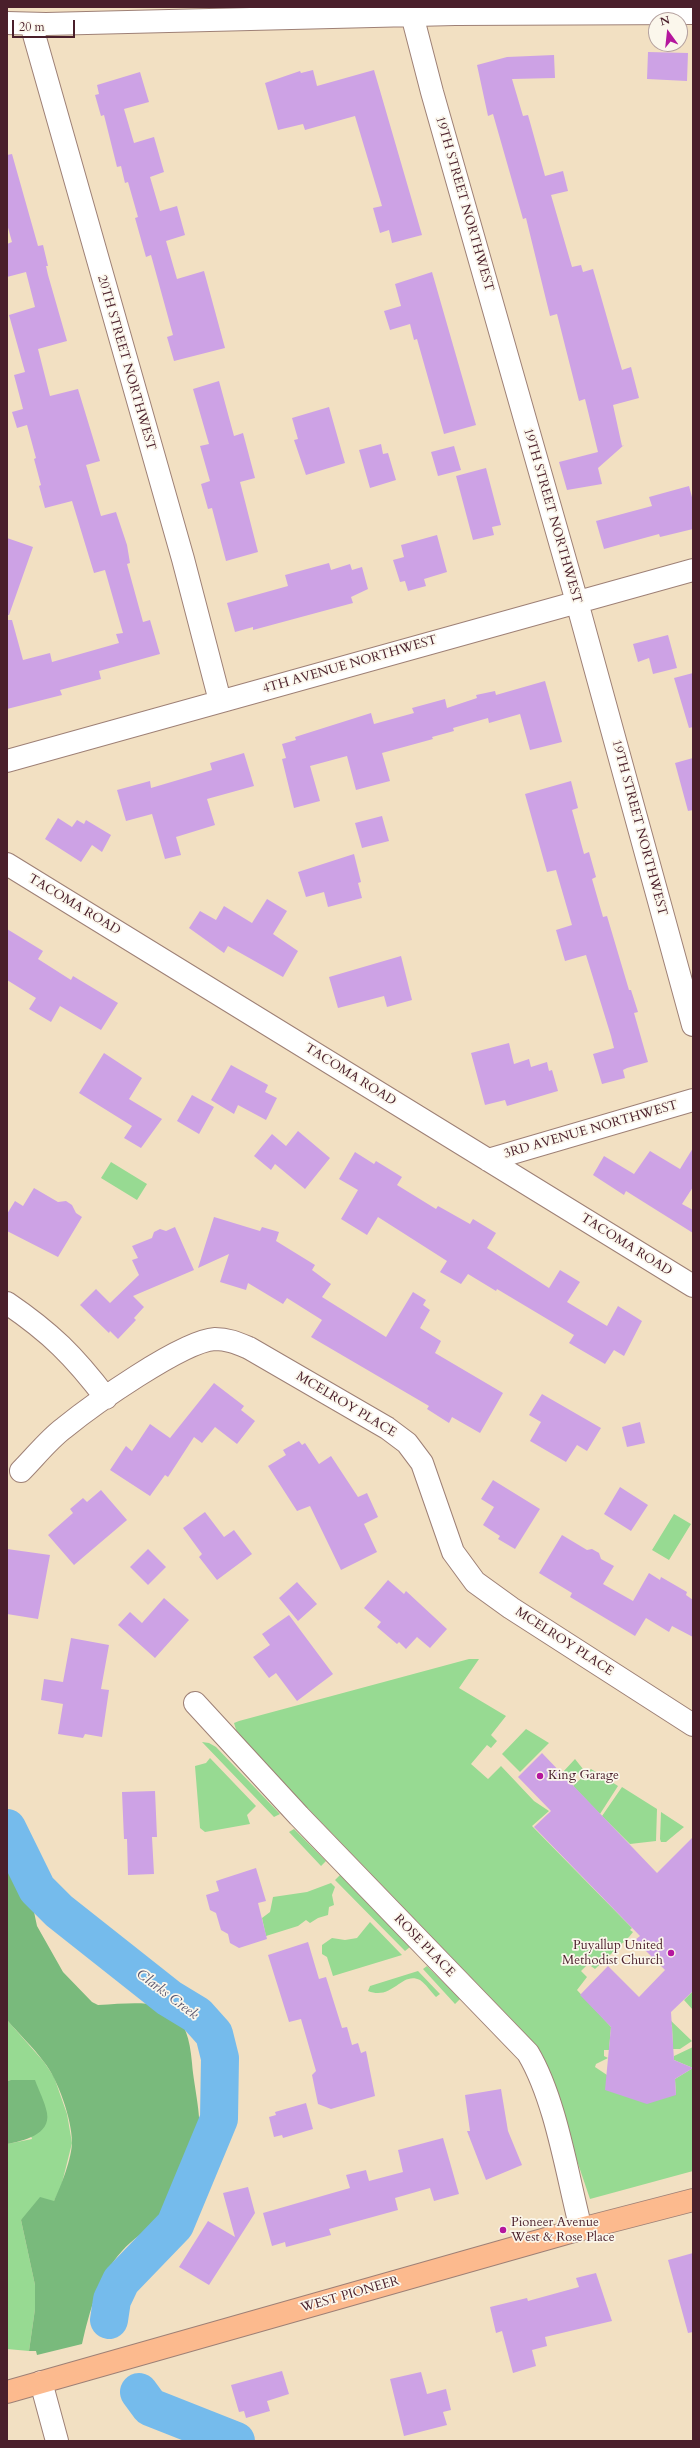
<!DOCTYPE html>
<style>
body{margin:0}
#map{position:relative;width:700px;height:2448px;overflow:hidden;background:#f2e0c2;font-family:Cardo,serif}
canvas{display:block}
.frame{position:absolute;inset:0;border:8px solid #4a1f2b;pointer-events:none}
.north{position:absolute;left:648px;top:12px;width:40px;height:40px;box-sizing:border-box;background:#fbf7ec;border:1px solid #b4a19f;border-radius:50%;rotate:345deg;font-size:11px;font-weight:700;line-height:16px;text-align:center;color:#4a1f2b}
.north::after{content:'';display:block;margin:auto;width:14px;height:18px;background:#b5179e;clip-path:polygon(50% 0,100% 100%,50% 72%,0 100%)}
.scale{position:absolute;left:12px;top:20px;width:63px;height:18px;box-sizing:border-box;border:2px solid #4a1f2b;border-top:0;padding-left:5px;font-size:12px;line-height:14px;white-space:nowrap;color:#4a1f2b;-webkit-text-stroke:3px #fbf7ec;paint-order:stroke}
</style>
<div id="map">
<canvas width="700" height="2448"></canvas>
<div class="frame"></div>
<div class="north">N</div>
<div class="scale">20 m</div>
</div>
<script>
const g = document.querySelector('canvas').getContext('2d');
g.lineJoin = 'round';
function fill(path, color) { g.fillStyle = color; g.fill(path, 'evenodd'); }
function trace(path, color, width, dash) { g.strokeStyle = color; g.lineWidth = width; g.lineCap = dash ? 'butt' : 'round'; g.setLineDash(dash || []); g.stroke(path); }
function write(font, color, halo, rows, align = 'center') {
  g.font = font + ' Cardo,serif'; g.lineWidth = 3.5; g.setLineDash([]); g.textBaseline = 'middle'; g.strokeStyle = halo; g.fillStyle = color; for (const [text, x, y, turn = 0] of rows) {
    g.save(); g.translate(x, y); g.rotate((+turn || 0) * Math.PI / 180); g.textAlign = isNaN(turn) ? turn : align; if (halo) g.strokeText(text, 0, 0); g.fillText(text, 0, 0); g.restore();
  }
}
fill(new Path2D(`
 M111,1162L147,1184L137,1200L101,1178Z
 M674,1514L691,1524L669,1560L652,1550Z
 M469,1659H479L459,1688L506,1716L491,1735L497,1741L491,1748L487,1745L471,1764L488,1779L501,1766L534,1801L549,1811L532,1826L632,1928L630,1930L633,1932L629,1937L595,1969L588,1964L581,1971L587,1977L577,1990L611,2027L609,2050H604V2056L608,2058L596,2064L595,2067L607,2075L676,2095L675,2079L693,2068L674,2060V2056L693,2047V2171L590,2199L569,2137L522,2030L238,1736L234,1723L239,1721Z
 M526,1729L549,1743L520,1772L502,1754Z
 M202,1742L209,1743L216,1747L280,1814L274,1817Z
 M210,1758L256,1806L247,1815L250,1824L205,1832L200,1828L195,1766L206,1763Z
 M575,1759L583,1769L563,1788L562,1773Z
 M591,1769L618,1786L600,1814L573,1786Z
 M622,1787L657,1809L656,1841L630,1844L602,1816Z
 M661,1812L684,1827L666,1842H661L660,1839Z
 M294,1829L326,1861L321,1866L289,1832Z
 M340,1875L410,1947L405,1951L335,1880Z
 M331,1883L335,1887L332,1895L334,1905L329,1907L328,1915L318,1918L310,1923L306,1920L298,1926L266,1936L262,1918L270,1912L273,1897L307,1892Z
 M370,1922L402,1955L333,1976L327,1957L322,1954V1945L332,1938L345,1940L357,1938Z
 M427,1966L460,1999L455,2004L423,1969Z
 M418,1971L440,1994L436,1997C431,1992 426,1984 420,1980C401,1971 393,2001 368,1991L370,1986Z
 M693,1991V2010L684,2000Z
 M667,2017L692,2041L680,2049H673L672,2025L658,2020Z
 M7,2020L44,2062L54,2077L67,2114L72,2143L61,2187L54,2201L21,2220L35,2285V2309L29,2351L7,2349V2144L32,2139L11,2080L7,2081Z`), '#97da92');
fill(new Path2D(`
 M7,1849L30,1893L37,1926L63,1972L92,2002L98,2005C152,2002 187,1995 192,2063C194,2089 203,2119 198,2144C197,2152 188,2161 185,2168C176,2185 171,2204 158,2219C147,2231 132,2239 122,2251C98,2278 90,2310 82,2344L37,2355L36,2351H29L35,2309V2285L21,2220L40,2197L54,2201C61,2186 72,2158 72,2142C72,2120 58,2079 44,2062C33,2047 19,2034 7,2020Z
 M11,2080H35C39,2091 45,2102 47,2113C51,2135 22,2141 7,2144V2081Z`), '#79ba7c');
trace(new Path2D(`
 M7,1828L37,1889L59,1911L169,1998L197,2015L214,2034L220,2058L219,2119L175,2225L121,2281L112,2300L109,2320
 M139,2392L150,2407L236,2441`), '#75bbec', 38);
fill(new Path2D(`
 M648,52L688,53L687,81L647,79Z
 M554,55L555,78L512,79L523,116L528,115L545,176L563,171L568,191L551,195L572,267L581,265L583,272L593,269L622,370L631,367L639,398L613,405L622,446L624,445L598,468L602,484L567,490L559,462L598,452L585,399L579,401L557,314L550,316L526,218L523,219L493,114L488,116L477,65L507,57Z
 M313,70L317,86L374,70L422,235L392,243L389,230L380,233L373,208L382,206L355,116L305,130L303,124L278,130L265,83L300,71L301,73Z
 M140,72L149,102L124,109L134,143L154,137L164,172L150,177L160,211L177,206L185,235L166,241L177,279L204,271L225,348L174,361L167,337L173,335L151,255L146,257L135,218L138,217L128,182L125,183L121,166L117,167L104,115L101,116L95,95L99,94L97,85Z
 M12,154L38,246L43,245L48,266H46L48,275L67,341L38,349L50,396L78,389L100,461L86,465L101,516L116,512L127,545L130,563L127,564L143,622L150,620L160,654L99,671L101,679L60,690L62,695L7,709V620H12L23,660L50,653L52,662L119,643L116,634L123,633L105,570L94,573L72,501L45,508L39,486L41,485L34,459L36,458L27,425L17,428L12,412L23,409L14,375L25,372L9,315L35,307L26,272L7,277V244L12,242L7,224V155Z
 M432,272L476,425L444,434L417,339L414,340L410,324L390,330L384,311L401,306L395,284Z
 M219,381L234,436L243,433L255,478L240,482L258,552L226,561L212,508L208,509L201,484L210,481L200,446L209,444L193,389Z
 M329,407L345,463L306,475L294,440L298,439L292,418Z
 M381,444L383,454L388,453L396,480L370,488L359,450Z
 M454,446L461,470L438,476L431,452Z
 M486,468L501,525L492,527L494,535L473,540L456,476Z
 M689,486L693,501V529L660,537L659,534L604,549L596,521L652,506L649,497Z
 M437,535L447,572L424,579L426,586L408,591L405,581L400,582L393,560L404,557L401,545Z
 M7,538L33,547L9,615H7Z
 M329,563L331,570L350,564L352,570L362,567L368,589L351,597L353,603L253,630V627L235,632L227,603L288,586L285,575Z
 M668,635L677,668L653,674L649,658L638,662L633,644Z
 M693,673V727L689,728L674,678Z
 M545,681L562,742L530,750L520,714L489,723L488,718L453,728L454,731L432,737L433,739L382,753L390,781L356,790L347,756L310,766L320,801L294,808L282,759L286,758L282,744L296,740L295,737L371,713L374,724L414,713L412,708L445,699L447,708L477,698L476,695L495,691L496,695Z
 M244,753L254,786L207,799L215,825L176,837L181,855L165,859L152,814L126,821L117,790L150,781L151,788L212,770L210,763Z
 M693,758V810L688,811L675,763Z
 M571,781L578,808L572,810L584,854L589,852L596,877L592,879L603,917L607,916L629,990H631L638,1012L634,1013L648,1062L627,1068L623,1070L625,1078L602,1084L593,1054L614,1048L611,1036L586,955L565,961L556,930L572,925L556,870L547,872L525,794Z
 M382,816L389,841L362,848L355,823Z
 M58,818L72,827L77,820L84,824L86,820L111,835L102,852L92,845L81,862L45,839Z
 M354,854L361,882L358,883L362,898L328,907L324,892L306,897L298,872Z
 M267,899L287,911L273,934L298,951L283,977L228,946L224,953L189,928L200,911L216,920L224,906L252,923Z
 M7,929L43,951L38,959L71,980L73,976L118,1003L101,1030L60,1006L51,1022L29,1009L36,998L7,980Z
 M401,956L412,1000L387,1007L384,996L338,1008L329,977Z
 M509,1043L514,1064L529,1059L531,1067L547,1062L549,1071L552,1070L558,1091L507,1106L505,1100L485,1105L471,1053Z
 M104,1053L142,1078L129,1099L162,1119L141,1148L124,1138L132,1126L79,1093Z
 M231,1065L268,1085L265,1092L277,1098L266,1120L238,1105L234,1114L211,1100Z
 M192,1095L214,1107L199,1134L177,1121Z
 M298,1131L330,1158L305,1189L275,1164L271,1170L254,1156L272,1134L286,1146Z
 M693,1148V1187L682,1204L693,1210V1233L626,1191L624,1195L593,1175L604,1156L634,1174L650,1151L680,1169Z
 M355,1152L374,1164L376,1161L402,1177L397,1185L436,1209L438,1206L470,1224L473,1219L496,1233L487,1248L549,1288L560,1270L580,1282L567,1302L607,1326L618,1306L642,1321L624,1356L614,1350L605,1364L569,1343L574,1335L497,1289L496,1291L468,1274L461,1284L440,1272L447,1261L378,1217L367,1235L341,1219L358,1190L339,1179Z
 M34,1188L58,1202L66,1201L72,1205L76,1213L82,1217L58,1257L7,1231V1214L15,1201L23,1206Z
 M214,1217L260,1231L262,1227L279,1232L276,1241L315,1265L312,1270L331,1284L322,1297L386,1337L413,1292L426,1300L423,1305L430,1310L420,1328L441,1341L435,1353L503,1393L480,1433L452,1417L449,1423L427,1409L429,1406L311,1337L322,1320L287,1298L283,1304L248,1283L246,1290L220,1282L229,1254L198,1268Z
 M175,1227L194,1270L133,1296L144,1307L134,1318L136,1320L118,1339L110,1331L109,1333L80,1305L96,1289L110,1303L139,1275L132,1260L138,1258L132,1246L152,1238L154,1232L160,1229L166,1231Z
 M214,1383L244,1406L241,1410L255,1421L237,1444L215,1427L202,1443L194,1437L168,1477L165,1475L150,1496L110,1470L126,1446L132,1451L150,1424L170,1438Z
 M542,1394L601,1428L587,1451L577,1445L566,1462L530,1441L541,1422L529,1415Z
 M640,1422L645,1443L627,1447L622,1427Z
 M299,1441L302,1445L305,1443L319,1464L331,1456L358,1497L367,1493L378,1517L364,1524L377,1552L341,1570L310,1506L297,1511L268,1466L286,1455L283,1450Z
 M493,1480L540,1509L515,1549L498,1539L500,1536L483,1525L494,1507L481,1499Z
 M620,1487L648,1505L631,1531L604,1514Z
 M101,1490L127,1520L74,1565L48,1535L73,1513L70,1509L83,1498L87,1502Z
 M205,1512L224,1537L234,1530L252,1554L217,1580L199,1557L202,1554L183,1528Z
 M562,1535L587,1550L592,1549L599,1553L601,1559L614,1566L603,1584L633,1601L649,1573L660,1580L661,1577L687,1592L686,1595L693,1600V1637L672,1626L669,1632L646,1618L635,1636L570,1597L572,1593L539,1573Z
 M7,1549L50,1555L38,1619L7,1614Z
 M148,1549L166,1567L148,1585L130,1567Z
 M388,1580L404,1594L406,1591L447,1629L430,1648L417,1637L406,1649L399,1642L397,1644L377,1627L381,1622L364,1608Z
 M297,1582L317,1604L298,1621L279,1598Z
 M164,1598L189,1620L155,1658L118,1625L130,1612L142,1623Z
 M289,1615L333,1674L297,1701L276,1673L269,1678L253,1657L270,1645L262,1634Z
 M71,1638L109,1645L101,1689L109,1690L102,1737L85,1734L83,1738L58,1734L63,1704L41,1700L44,1679L63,1682Z
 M542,1753L657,1873L693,1837V1991L671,2012L674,2060L693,2068L675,2079L676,2095L647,2104L605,2090L611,2027L580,1995L608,1966L639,1997L665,1970L635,1940L640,1936L534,1827L551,1811L518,1777Z
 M155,1791L157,1837H152L154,1874L128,1875L127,1839H124L122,1792Z
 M256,1868L266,1901L258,1903L267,1939L239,1948L230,1943L228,1934L221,1930L216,1913L210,1910L206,1895L219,1891L216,1881Z
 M308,1942L319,1979L326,1977L342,2028L347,2027L352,2045L358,2043L361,2053L366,2051L375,2096L331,2109L318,2104L312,2075L316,2071L301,2019L289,2022L268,1955Z
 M501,2089L508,2131L522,2165L486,2180L467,2131H470L465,2095Z
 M306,2103L313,2129L283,2138L282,2135L274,2137L269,2117L276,2115L275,2112Z
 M443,2138L459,2194L434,2201L430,2188L395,2198L398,2210L329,2229L331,2235L286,2247L285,2242L272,2246L263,2213L350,2188L346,2175L366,2170L369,2181L403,2172L398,2150Z
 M248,2187L255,2213L209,2285L179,2267L208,2221L235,2237L223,2193Z
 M693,2253V2332L688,2333L668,2260Z
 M596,2273L612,2321L545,2337L547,2346L532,2350L536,2366L513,2373L502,2331L496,2333L490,2307L527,2298L528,2301L579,2287L576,2278Z
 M282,2371L289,2394L267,2401L270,2411L246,2418L244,2411L239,2412L231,2385Z
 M421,2372L427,2394L446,2389L451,2410L443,2412L447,2425L404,2436L390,2379Z`), '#cda2e5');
const minor = new Path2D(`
 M410,7L432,92L577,602L693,1025
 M7,23L46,24L455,14L693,13
 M31,24L183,559L220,701
 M7,761L693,570
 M7,864L693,1286
 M488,1160L693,1100
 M7,1303C51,1333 74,1356 106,1398
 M21,1471C35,1457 48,1440 64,1428C91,1406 182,1341 215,1339C228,1339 237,1343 249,1348L387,1428L407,1443L422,1463L453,1552L475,1582L511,1608L693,1725
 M195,1703L299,1816L528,2053C556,2100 567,2175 581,2229
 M41,2382L57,2441`);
const major = new Path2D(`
 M7,2392L581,2229L693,2200`);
trace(minor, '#9e8076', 24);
trace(major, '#9e8076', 24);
trace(minor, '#fff', 22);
trace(major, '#fcba8e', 22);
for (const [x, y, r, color] of [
 [540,1776,4,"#b5179e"],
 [671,1953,4,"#b5179e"],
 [503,2230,4,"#b5179e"]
]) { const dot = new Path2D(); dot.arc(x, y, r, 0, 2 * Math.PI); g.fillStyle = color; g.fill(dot); trace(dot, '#fbf7ec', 1.5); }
write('13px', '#4a1f2b', '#fbf7ec', [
 ["19TH STREET NORTHWEST",464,204,74],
 ["20TH STREET NORTHWEST",126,363,74],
 ["19TH STREET NORTHWEST",552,516,74],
 ["4TH AVENUE NORTHWEST",350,665,-16],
 ["19TH STREET NORTHWEST",639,828,75],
 ["TACOMA ROAD",74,905,31],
 ["TACOMA ROAD",350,1075,32],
 ["3RD AVENUE NORTHWEST",591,1130,-16],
 ["TACOMA ROAD",626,1245,32],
 ["MCELROY PLACE",346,1405,31],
 ["MCELROY PLACE",564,1642,33],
 ["ROSE PLACE",424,1946,46],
 ["WEST PIONEER",350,2295,-16]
]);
write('13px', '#4a1f2b', '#fbf7ec', [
 ["King Garage",548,1776],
 ["Puyallup United",663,1946,"right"],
 ["Methodist Church",663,1961,"right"],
 ["Pioneer Avenue",511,2223],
 ["West & Rose Place",511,2238]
], 'left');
write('italic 14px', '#59566f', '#fbf7ec', [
 ["Clarks Creek",167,1995,37]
]);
</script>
